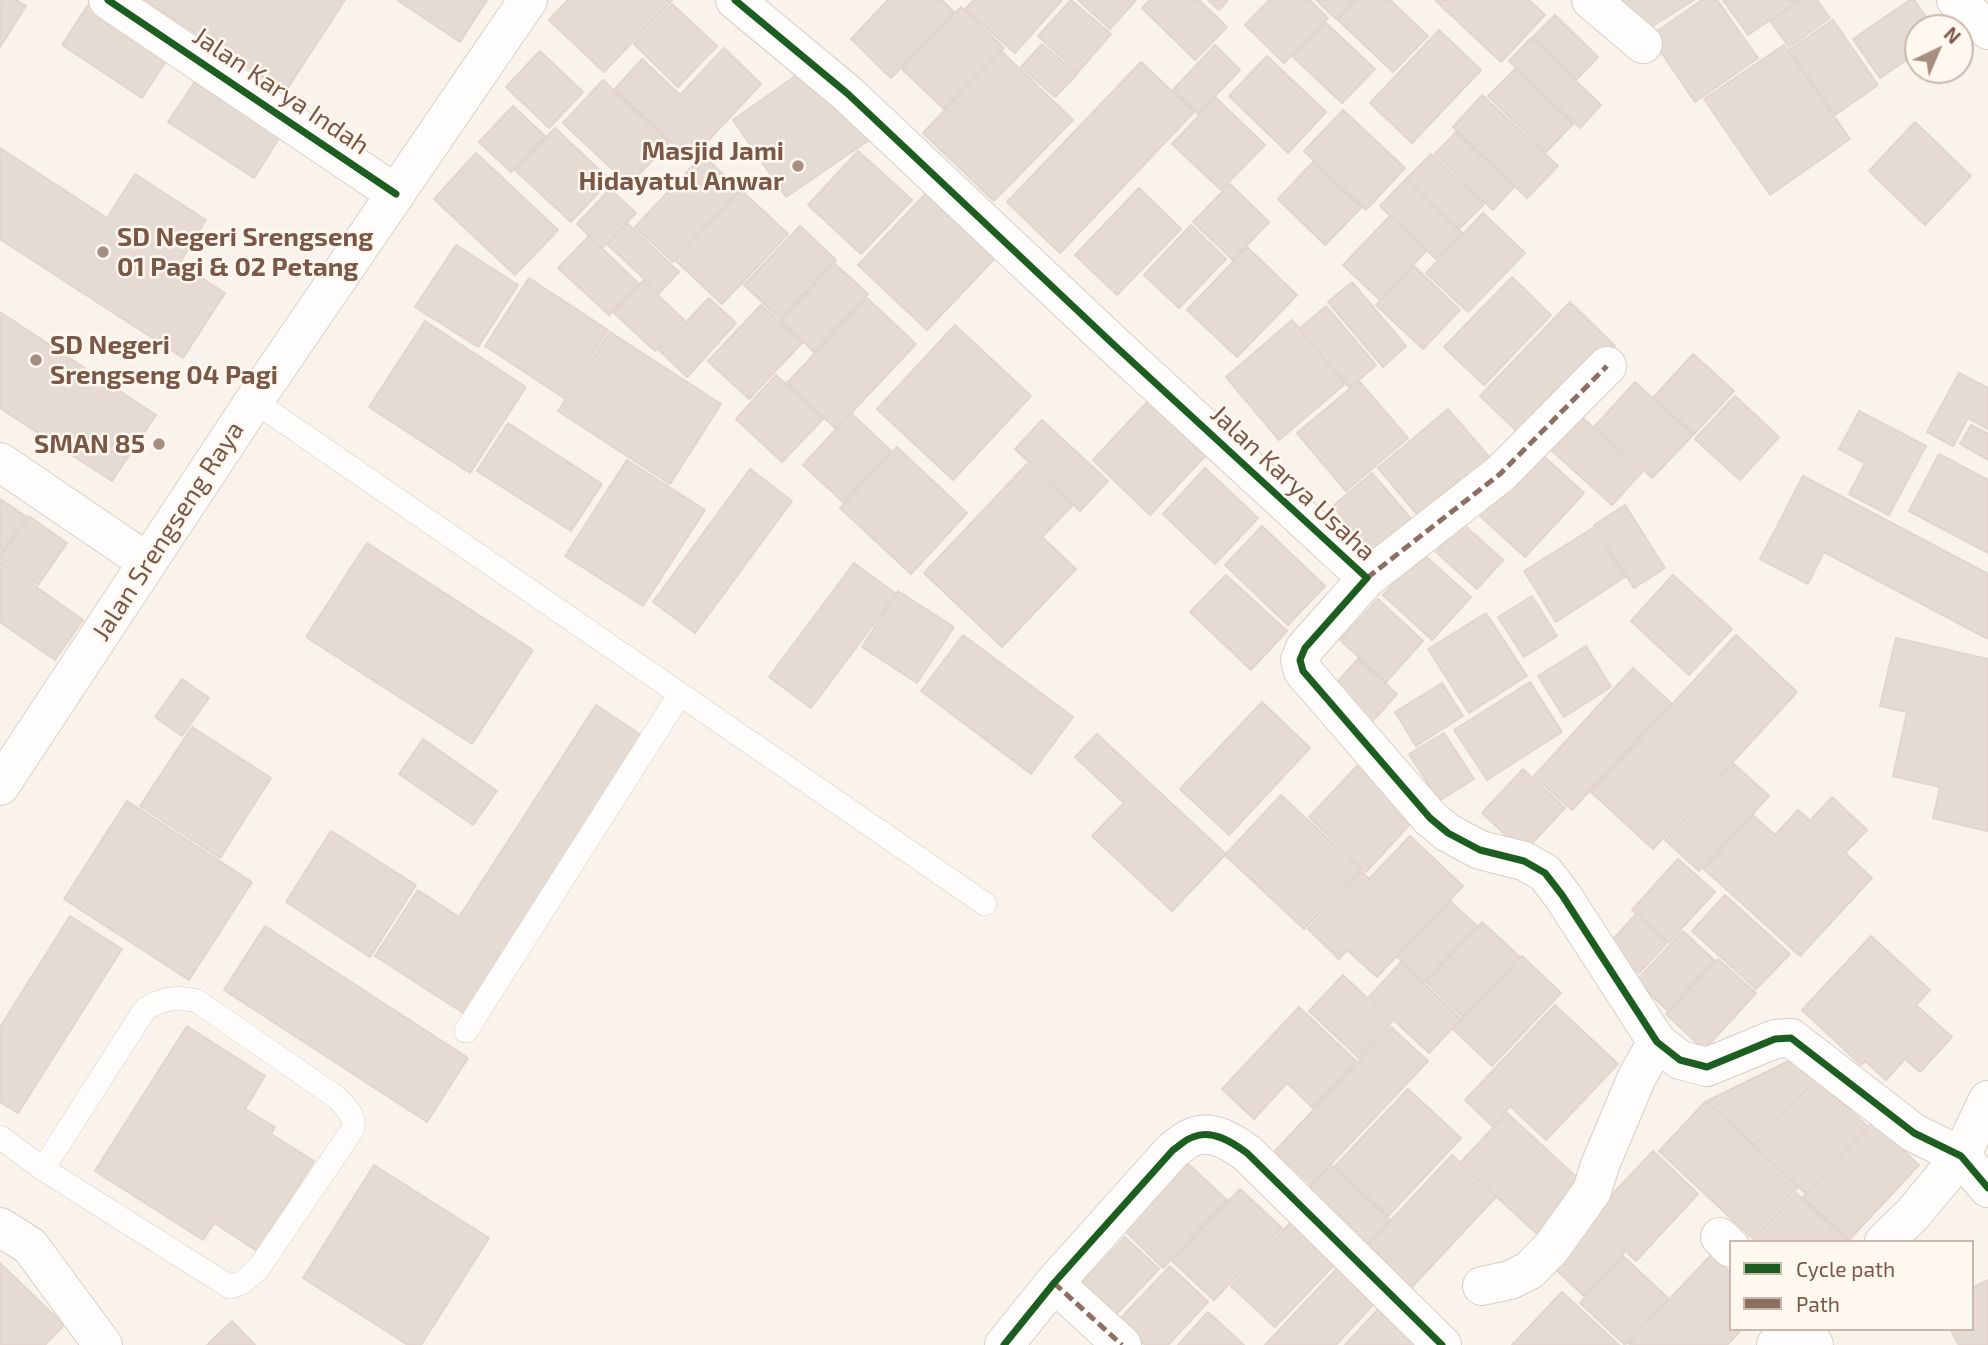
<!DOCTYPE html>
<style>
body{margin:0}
#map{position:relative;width:1988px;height:1345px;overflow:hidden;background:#f9f3ec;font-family:"Exo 2",sans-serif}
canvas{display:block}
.legend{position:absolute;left:1729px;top:1240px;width:245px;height:91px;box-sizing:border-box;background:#fff8ef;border:2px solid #cab8ac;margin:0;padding:9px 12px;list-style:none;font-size:21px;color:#7b5748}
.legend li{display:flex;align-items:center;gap:14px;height:35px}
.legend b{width:35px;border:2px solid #cab8ac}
.north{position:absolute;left:1904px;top:14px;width:70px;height:70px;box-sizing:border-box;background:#fff8ef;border:2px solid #cab8ac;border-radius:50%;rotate:44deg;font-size:19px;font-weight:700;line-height:28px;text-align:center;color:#7b5748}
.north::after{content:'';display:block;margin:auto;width:24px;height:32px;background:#a78e81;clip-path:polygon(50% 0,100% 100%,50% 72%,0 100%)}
</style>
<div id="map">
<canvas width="1988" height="1345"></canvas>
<ul class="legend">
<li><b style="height:9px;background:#1b5e20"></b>Cycle path</li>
<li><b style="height:9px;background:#8d6e63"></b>Path</li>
</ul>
<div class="north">N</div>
</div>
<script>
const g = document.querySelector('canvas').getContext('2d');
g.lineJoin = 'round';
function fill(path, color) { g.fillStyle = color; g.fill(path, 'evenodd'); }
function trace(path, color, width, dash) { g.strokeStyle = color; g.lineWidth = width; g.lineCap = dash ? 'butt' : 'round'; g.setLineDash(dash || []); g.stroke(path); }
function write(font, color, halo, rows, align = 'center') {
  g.font = font + ' "Exo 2",sans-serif'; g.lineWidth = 5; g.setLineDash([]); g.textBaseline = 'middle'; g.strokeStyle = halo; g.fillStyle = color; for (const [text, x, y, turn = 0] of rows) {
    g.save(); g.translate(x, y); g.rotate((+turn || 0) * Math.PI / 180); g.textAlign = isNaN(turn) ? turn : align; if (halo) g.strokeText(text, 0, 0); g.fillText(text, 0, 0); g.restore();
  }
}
const building = new Path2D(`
 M0,0H16L26,6L0,47Z
 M145,0H345L285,92Z
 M397,0H487L460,42Z
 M568,0H672L604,72L549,20Z
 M888,0H942L954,12L891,78L851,39Z
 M974,0H1062L1015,53L965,9Z
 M1071,0L1111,34L1078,72L1038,36Z
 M1078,0H1136L1110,29Z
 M1150,0H1199L1227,27L1195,60L1142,8Z
 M1208,0H1228L1219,10Z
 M1269,0H1310L1328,18L1284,63L1245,25Z
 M1316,0H1354L1336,19Z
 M1357,0H1390L1428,36L1393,72L1338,20Z
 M1435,0H1529L1545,15L1501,62Z
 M1619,0H1694L1640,34Z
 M1702,0H1717L1758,58L1695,102L1650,36Z
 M1723,0H1799L1748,35Z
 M1800,0H1817L1830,18L1789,47L1770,21Z
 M1910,0H1914L1934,28H1918V52L1880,78L1853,39Z
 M672,4L717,46L678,87L634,44Z
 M88,5L168,58L142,98L62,45Z
 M961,7L1004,48L944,109L902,69Z
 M1555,15L1598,57L1577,79L1533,37Z
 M1833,20L1878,85L1835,115L1789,50Z
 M1326,23L1375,69L1342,103L1293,57Z
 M1439,30L1481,70L1412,143L1370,103Z
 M1531,38L1601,105L1580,128L1509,61Z
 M1042,44L1077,74L1055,97L1021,67Z
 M1215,45L1240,70L1198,114L1173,90Z
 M1784,45L1850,139L1770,195L1704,99Z
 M724,48L761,84L690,160L615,89L642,59L680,95Z
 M540,51L583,92L549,128L506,87Z
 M1001,51L1073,120L994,201L923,133Z
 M1267,56L1326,112L1288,153L1229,96Z
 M1141,62L1194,112L1060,253L1007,202Z
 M1515,69L1573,124L1546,152L1488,96Z
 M801,72L878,134L786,197L733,120Z
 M196,80L281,135L254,178L168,122Z
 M603,80L669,143L629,185L563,123Z
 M1482,95L1558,166L1527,198L1453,127Z
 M1216,98L1265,145L1221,190L1172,144Z
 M513,106L545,136L511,172L479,142Z
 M1343,110L1405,168L1366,210L1304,151Z
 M1915,122L1971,176L1925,225L1869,171Z
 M555,128L610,180L571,222L515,170Z
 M1456,132L1514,187L1493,210L1435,154Z
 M0,148L107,218L135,174L206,220L179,264L225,293L183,358L0,239Z
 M858,151L912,200L861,254L808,205Z
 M476,153L558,230L515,275L434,199Z
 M1431,154L1484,204L1459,229L1406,179Z
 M703,155L739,190L673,262L635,227Z
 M1313,162L1361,208L1325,245L1278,199Z
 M1406,179L1462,233L1436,259L1380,206Z
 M1230,184L1269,222L1233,260L1193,222Z
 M1139,188L1181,229L1117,295L1075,255Z
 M610,189L636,213L602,248L577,224Z
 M741,190L788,234L722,304L675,260Z
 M929,190L998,255L927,330L858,265Z
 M1483,213L1525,253L1468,312L1426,273Z
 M1390,216L1426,251L1380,300L1343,265Z
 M627,223L679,272L659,293L607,244Z
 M1191,225L1226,259L1179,308L1144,275Z
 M800,226L836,260L780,319L744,285Z
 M589,236L639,284L609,315L558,268Z
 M456,245L518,285L478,347L415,307Z
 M1247,247L1297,295L1237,357L1187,310Z
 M834,263L868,294L814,352L781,321Z
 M1414,266L1460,310L1423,349L1376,305Z
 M1512,277L1551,315L1484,385L1444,347Z
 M529,278L608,330L564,398L485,346Z
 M643,281L684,320L655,351L614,313Z
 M1352,282L1406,346L1383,367L1328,302Z
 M709,298L736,323L687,377L659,350Z
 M867,298L916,344L836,429L787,383Z
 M1570,302L1615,346L1526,440L1480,396Z
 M761,305L802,343L749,399L708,361Z
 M1326,306L1376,365L1350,388L1299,329Z
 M0,312L156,415L112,481L0,408Z
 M1292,320L1345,384L1279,440L1226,377Z
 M425,321L526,387L470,473L369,407Z
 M955,325L1031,396L953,480L877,409Z
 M610,332L721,404L670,484L558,411Z
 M1693,354L1734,391L1694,434L1654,397Z
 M1959,373L1988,388V429L1968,418L1953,446L1927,432Z
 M776,375L823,419L782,462L736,419Z
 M1359,381L1408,438L1346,491L1297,433Z
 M1635,382L1693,435L1652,478L1595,426Z
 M1735,396L1779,437L1740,480L1695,439Z
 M1149,400L1207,454L1150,515L1093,460Z
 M1448,409L1496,465L1426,525L1378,468Z
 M1859,411L1926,446L1889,515L1849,494L1865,463L1839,449Z
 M851,413L891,451L843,502L803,465Z
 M1582,417L1642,472L1612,505L1551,450Z
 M1042,420L1108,481L1080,511L1015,449Z
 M508,423L602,484L571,531L477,471Z
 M1971,425L1988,434V460L1960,444Z
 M897,447L967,513L911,574L840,508Z
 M1538,451L1584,493L1525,557L1479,515Z
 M1939,454L1988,480V553L1909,511Z
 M627,460L705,510L643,606L565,556Z
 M1027,464L1072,506L1042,537L1076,569L1002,647L924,573Z
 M1205,468L1258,518L1215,564L1163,514Z
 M750,469L792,501L695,633L653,602Z
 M1372,473L1419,528L1379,562L1333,506Z
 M1803,476L1988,574V639L1824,552L1808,584L1760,559Z
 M0,499L27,517L0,555Z
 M1625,505L1665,568L1634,588L1594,525Z
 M29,516L67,543L38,585L0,558Z
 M1462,523L1503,560L1477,589L1436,552Z
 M1262,526L1325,586L1288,625L1225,565Z
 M1593,528L1625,577L1556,622L1524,571Z
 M367,543L533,650L472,744L306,637Z
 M1422,553L1471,597L1432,640L1383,595Z
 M0,561L83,620L55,660L0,622Z
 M854,563L896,594L811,708L769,677Z
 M1226,575L1287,631L1251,670L1190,612Z
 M1673,575L1732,629L1689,675L1631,621Z
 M898,591L954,627L917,683L862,647Z
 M1532,596L1557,636L1524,657L1498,617Z
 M1378,599L1423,641L1386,682L1340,640Z
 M1486,613L1527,676L1469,713L1428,649Z
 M963,635L1073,717L1031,774L921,691Z
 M1736,635L1797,692L1653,849L1591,792Z
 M1896,638L1988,659L1987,831L1933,818L1940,787L1893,776L1907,712L1880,706Z
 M1586,646L1611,687L1564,717L1538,676Z
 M1358,659L1397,694L1371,723L1332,688Z
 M1633,668L1671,703L1572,810L1534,776Z
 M182,679L209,698L182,736L155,717Z
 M1530,682L1562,732L1487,780L1454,730Z
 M1442,683L1463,716L1416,746L1395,712Z
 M1262,702L1310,748L1229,835L1180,789Z
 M596,705L647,739L468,1016L375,956L418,890L459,917Z
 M192,727L271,778L220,858L140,806Z
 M1444,733L1474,779L1439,801L1409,754Z
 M1097,734L1226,854L1281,795L1361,870L1304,929L1225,855L1172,911L1092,836L1124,803L1075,757Z
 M423,739L497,791L473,825L399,774Z
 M1734,764L1769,796L1699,871L1665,840Z
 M1357,766L1414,820L1366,872L1309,817Z
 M1523,769L1565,808L1524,852L1482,813Z
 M1832,797L1867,830L1845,853L1872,878L1800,956L1704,869L1753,815L1775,835L1798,810L1810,821Z
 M127,801L252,882L189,980L64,899Z
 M331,831L416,885L370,957L286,902Z
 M1410,836L1463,886L1377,977L1347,950L1339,959L1308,929L1362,872L1369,879Z
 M1678,859L1715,892L1669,942L1632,910Z
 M1725,895L1790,954L1756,989L1692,931Z
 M1450,901L1477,926L1424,982L1397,957Z
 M1636,914L1667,943L1639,973L1608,945Z
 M70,916L122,949L18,1113L0,1102V1027Z
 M1482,922L1520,957L1463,1017L1426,982Z
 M265,926L468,1058L427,1122L224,990Z
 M1683,931L1714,960L1668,1011L1636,981Z
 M1871,936L1930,990L1916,1005L1952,1037L1920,1072L1905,1059L1886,1080L1865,1061L1861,1065L1802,1010Z
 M1522,956L1561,993L1492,1066L1453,1029Z
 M1718,959L1756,993L1704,1050L1666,1014Z
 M1401,962L1461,1019L1429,1053L1369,997Z
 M1343,975L1392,1022L1359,1058L1309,1011Z
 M1555,1005L1618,1064L1546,1140L1510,1106L1492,1126L1465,1100Z
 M1299,1007L1356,1061L1313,1108L1287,1083L1254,1119L1222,1089Z
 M187,1026L265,1076L245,1109L275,1127L271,1134L314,1161L257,1251L214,1223L203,1240L95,1171Z
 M1391,1027L1428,1061L1311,1185L1275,1151Z
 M1797,1057L1820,1075L1754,1145L1707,1101Z
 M1817,1078L1868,1127L1806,1194L1754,1145Z
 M1408,1089L1461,1138L1388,1216L1335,1166Z
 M1706,1101L1798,1187L1751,1237L1659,1151Z
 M1507,1113L1584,1184L1537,1234L1460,1163Z
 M1873,1122L1919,1165L1849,1240L1803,1197Z
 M1653,1151L1698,1194L1636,1261L1590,1218Z
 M1452,1155L1496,1197L1411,1288L1366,1247Z
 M1184,1160L1227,1200L1163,1268L1121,1227Z
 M374,1165L489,1238L421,1345H408L303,1278Z
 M1331,1165L1390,1220L1359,1253L1300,1198Z
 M1240,1189L1282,1228L1214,1300L1172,1261Z
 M1796,1193L1848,1242H1750Z
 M1292,1221L1336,1263L1275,1327L1231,1286Z
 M1592,1223L1624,1253L1584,1296L1552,1266Z
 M1125,1237L1159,1269L1109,1322L1075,1290Z
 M1711,1255L1731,1274V1329H1742L1727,1345H1631L1628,1343Z
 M1623,1256L1669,1299L1625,1345L1580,1303Z
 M1345,1260L1382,1295L1336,1345H1265Z
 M0,1263L64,1325L45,1345H2L0,1343Z
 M1170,1266L1208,1302L1168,1345H1145L1119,1320Z
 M1988,1280V1345H1959L1950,1329H1972V1288Z
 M1562,1292L1619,1345H1512Z
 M1382,1305L1424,1345H1345Z
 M1208,1312L1244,1345H1178Z
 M232,1321L255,1345H207Z`);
fill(building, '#e6dbd3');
trace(building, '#e2d5ce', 2);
const service = new Path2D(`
 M254,401L985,904
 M466,1031L680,694
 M0,1137L43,1169L230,1287L242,1283L258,1269L353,1129C355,1114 346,1107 336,1097L197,1001C176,996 164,998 145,1009L43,1169`);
const minor = new Path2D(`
 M108,0L396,194
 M735,0L848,94L1113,344L1367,578L1305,648L1300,660L1303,671L1430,818L1448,833L1480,850L1524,861L1545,873L1562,895L1657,1042L1680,1060L1707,1067L1775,1039L1791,1038L1914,1133L1961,1156L1988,1188
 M1591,0L1643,44
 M1956,0L1988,30
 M0,462L147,562
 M1367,578L1500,474L1607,366
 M0,1227L30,1246L103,1345
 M1720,1237L1731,1248
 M1054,1283L1122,1345
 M1482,1286L1510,1280L1530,1270L1552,1247L1592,1191L1600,1165L1637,1077L1657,1042
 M1805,1329L1814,1345
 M1004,1345L1054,1283L1173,1150C1179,1146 1186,1139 1193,1137C1212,1129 1232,1142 1247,1153L1442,1345`);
const tertiary = new Path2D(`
 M1884,1242L1912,1215L1961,1156L1988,1100
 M1776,1345L1792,1329`);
const secondary = new Path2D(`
 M0,786L254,401L528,0`);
trace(service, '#d8cec8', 24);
trace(minor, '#d8cec8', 40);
trace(tertiary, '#d8cec8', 40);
trace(secondary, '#d9cfc8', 40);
trace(service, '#fefdfc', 23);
trace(minor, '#fefdfc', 38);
trace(tertiary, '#fefdfc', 38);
trace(secondary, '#fefdfc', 38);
trace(new Path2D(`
 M1367,578L1500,474L1607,366
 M1054,1283L1122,1345`), '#8d6e63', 5, [10, 5]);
trace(new Path2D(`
 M108,0L396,194
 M735,0L848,94L1113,344L1367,578L1305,648L1300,660L1303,671L1430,818L1448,833L1480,850L1524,861L1545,873L1562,895L1657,1042L1680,1060L1707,1067L1775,1039L1791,1038L1914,1133L1961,1156L1988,1188
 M1004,1345L1054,1283L1173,1150C1179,1146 1186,1139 1193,1137C1212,1129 1232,1142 1247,1153L1442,1345`), '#1b5e20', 7);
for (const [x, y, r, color] of [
 [798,166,7,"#a78e81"],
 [103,252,7,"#a78e81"],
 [36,360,7,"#a78e81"],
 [159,444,7,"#a78e81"]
]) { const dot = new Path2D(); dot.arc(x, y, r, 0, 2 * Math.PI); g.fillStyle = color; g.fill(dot); trace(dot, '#fff8ef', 2.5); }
write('26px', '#7b5748', '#fff8ef', [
 ["Jalan Karya Indah",281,91,34],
 ["Jalan Karya Usaha",1293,483,43],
 ["Jalan Srengseng Raya",168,531,-57]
]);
write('bold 26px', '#7b5748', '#fff8ef', [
 ["Masjid Jami",784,151],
 ["Hidayatul Anwar",784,181],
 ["SD Negeri Srengseng",117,237,"left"],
 ["01 Pagi & 02 Petang",117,267,"left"],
 ["SD Negeri",50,345,"left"],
 ["Srengseng 04 Pagi",50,375,"left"],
 ["SMAN 85",145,444]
], 'right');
</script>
